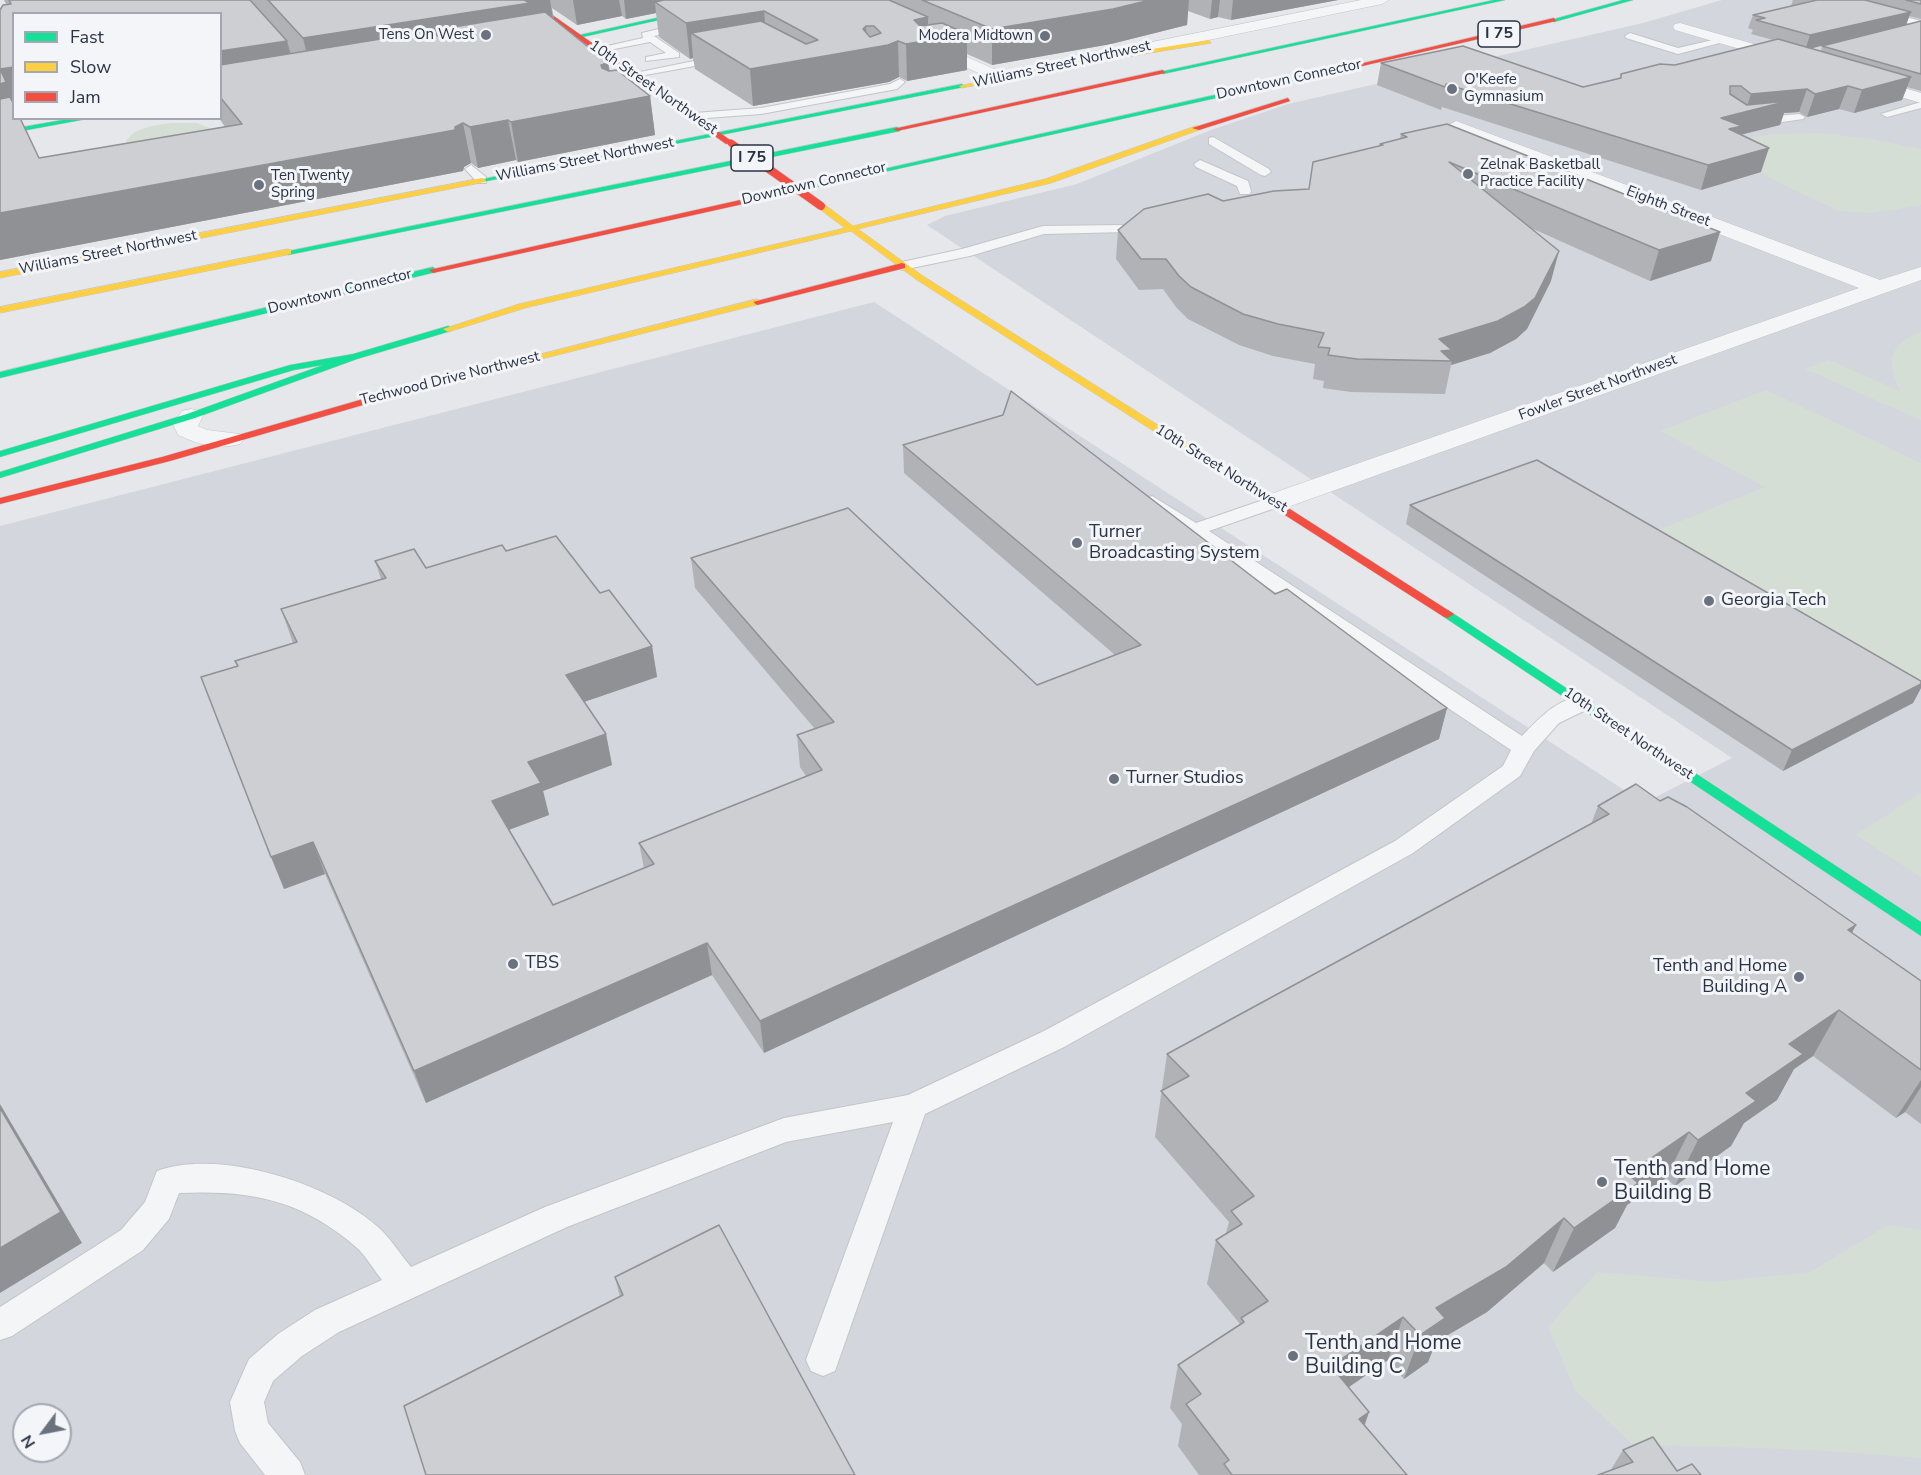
<!DOCTYPE html>
<style>
body{margin:0}
#map{position:relative;width:1921px;height:1475px;overflow:hidden;background:#e5e7ea;font-family:"Nunito Sans",sans-serif}
canvas{display:block}
.legend{position:absolute;left:12px;top:12px;width:210px;height:108px;box-sizing:border-box;background:#f3f5f9;border:2px solid #a3a7b1;margin:0;padding:8px 10px;list-style:none;font-size:18px;color:#2a3345}
.legend li{display:flex;align-items:center;gap:12px;height:30px}
.legend b{width:30px;border:2px solid #a3a7b1}
.north{position:absolute;left:12px;top:1403px;width:60px;height:60px;box-sizing:border-box;background:#f3f5f9;border:2px solid #a3a7b1;border-radius:50%;rotate:238deg;font-size:16px;font-weight:700;line-height:24px;text-align:center;color:#2a3345}
.north::after{content:'';display:block;margin:auto;width:21px;height:27px;background:#6b727f;clip-path:polygon(50% 0,100% 100%,50% 72%,0 100%)}
</style>
<div id="map">
<canvas width="1921" height="1475"></canvas>
<ul class="legend">
<li><b style="height:8px;background:#16e098"></b>Fast</li>
<li><b style="height:8px;background:#ffcf43"></b>Slow</li>
<li><b style="height:8px;background:#f24e42"></b>Jam</li>
</ul>
<div class="north">N</div>
</div>
<script>
const g = document.querySelector('canvas').getContext('2d');
g.lineJoin = 'round';
function fill(path, color) { g.fillStyle = color; g.fill(path, 'evenodd'); }
function trace(path, color, width, dash) { g.strokeStyle = color; g.lineWidth = width; g.lineCap = dash ? 'butt' : 'round'; g.setLineDash(dash || []); g.stroke(path); }
function write(font, color, halo, rows, align = 'center') {
  g.font = font + ' "Nunito Sans",sans-serif'; g.lineWidth = 6; g.setLineDash([]); g.textBaseline = 'middle'; g.strokeStyle = halo; g.fillStyle = color; for (const [text, x, y, turn = 0] of rows) {
    g.save(); g.translate(x, y); g.rotate((+turn || 0) * Math.PI / 180); g.textAlign = isNaN(turn) ? turn : align; if (halo) g.strokeText(text, 0, 0); g.fillText(text, 0, 0); g.restore();
  }
}
fill(new Path2D(`
 M1722,0H1921V1475H0V526L874,302L1644,803L1732,758L927,225L945,216L1077,184L1211,130L1288,104L1643,23ZM24,1415H60V1451H24Z`), '#d3d6dd');
fill(new Path2D(`
 M171,123H197L213,129L138,161L126,142C133,127 157,125 171,123Z
 M1822,133L1870,139L1921,149V205L1872,213L1839,211L1775,181L1711,144L1775,134Z
 M1921,332V420L1805,369L1829,360L1900,391C1887,363 1887,345 1921,332Z
 M1766,390L1921,463V687L1652,533L1765,487L1660,431Z
 M1921,793V877L1856,835Z
 M1888,1225L1921,1230V1458L1814,1450L1632,1444L1575,1390L1548,1327L1597,1272L1713,1282L1810,1272Z`), '#d5ded5');
const lane = new Path2D(`
 M1879,10L1921,21V27L1876,15V11Z
 M687,22L691,23V27L654,36L679,53V57L646,61V57L666,53L650,42L599,52L594,49L643,38L642,33Z
 M1630,33L1678,48L1726,37L1731,40L1678,54L1626,38L1625,36Z
 M723,55L728,58L727,60L635,77L630,74Z
 M900,79L905,82L897,89L761,114L694,119L688,116L694,113L761,108L890,84Z
 M1921,102V108L1887,117L1881,114Z
 M1799,114L1805,117L1803,119L1753,126L1747,122L1753,118Z
 M1213,137L1269,169L1271,172L1265,176L1261,175L1209,144V138Z
 M1200,160L1248,181L1251,191L1250,194H1240L1237,186L1196,167L1194,164Z
 M471,165L486,177V183H478L465,169Z
 M1122,225L1129,229L1127,232L1044,234L970,256L902,270L895,266L897,263L962,249L1043,226Z
 M1152,496L1196,523L1269,498H1281L1284,502L1281,506L1209,531L1522,736C1538,719 1564,691 1590,698L1593,703L1590,708L1559,723L1534,751L1520,776L1413,853L1064,1047L925,1114L835,1371L823,1376L811,1371L806,1360L893,1122L786,1142L567,1227L339,1332L302,1356L273,1381L264,1402L268,1423L300,1462L305,1475H265L240,1443L235,1431L230,1402L249,1359L278,1334L315,1310L382,1280C374,1270 366,1256 356,1247C301,1199 249,1190 179,1193L169,1219L143,1250L12,1336L0,1340V1307L121,1230L145,1202L157,1171C220,1148 331,1184 379,1228C391,1239 401,1255 411,1267L545,1207L784,1118L908,1095L1044,1031L1395,841L1503,766L1511,750L1146,506L1143,502L1146,498Z`);
const street = new Path2D(`
 M1361,0H1389L1382,4L1107,61L1099,56L1107,51Z
 M1680,23L1796,56L1799,59L1791,64L1675,30L1673,27L1675,24Z
 M926,39L1008,75L1010,78L1008,81H996L921,47L918,44L921,41Z
 M1860,75L1921,93V103L1854,83L1852,80Z
 M1456,121L1880,280L1921,267V280L1285,508L1275,510L1265,508L1262,502L1265,496L1859,288L1450,130L1447,126Z
 M191,409L200,411L203,416L198,426L207,430L240,434L244,439L240,444C219,450 197,444 178,435L173,424L182,411Z`);
const fast = new Path2D(`
 M738,0H749L533,48L530,46Z
 M1494,0H1505L1163,74L1160,72Z
 M1623,0H1633L1554,22L1551,20Z
 M1358,63L1360,66L767,198L763,196Z
 M962,84L964,87L482,182L478,180Z
 M74,118H92L0,135V131Z
 M897,127L901,129L900,131L288,255L284,252Z
 M433,267L437,270L436,272L0,378V372Z
 M448,326L451,327V331L357,359L195,418L0,478V472L187,414L323,365L294,370L0,457V451L290,365L353,354Z
 M1448,610L1921,922V936L1444,617L1442,614L1444,611Z`);
const slow = new Path2D(`
 M1209,40L1211,43L1083,64L962,88L959,86L1083,60Z
 M1196,126H1199V130L1051,183L858,229L923,276L1243,479V483H1235L917,280L851,231L525,308L448,332L443,329L519,304L845,228L818,208V204H824L853,226L1045,179Z
 M482,178L486,180L485,182L0,278V272Z
 M288,249L291,250V254L0,313V307Z
 M757,299L761,302L760,304L398,395L393,392Z`);
const jam = new Path2D(`
 M524,0H531L733,142L726,144Z
 M1554,18L1556,21L1358,67L1355,65Z
 M1163,70L1165,73L897,131L893,129Z
 M1288,98L1290,101L1199,130L1192,128Z
 M767,194H770V198L433,273L429,270Z
 M902,263L905,264V268L757,305L753,302Z
 M398,389L401,390V394L170,461L0,504V498L162,457Z
 M1239,478L1243,479L1454,614L1448,618L1444,617L1235,483V479Z`);
trace(lane, '#c3c5c8', 2);
trace(street, '#c3c5c8', 1);
trace(fast, '#c3c5c8', 1);
trace(slow, '#c3c5c8', 1);
trace(jam, '#c3c5c8', 1);
fill(lane, '#f4f5f7');
fill(street, '#f4f5f7');
fill(fast, '#16e098');
fill(slow, '#ffcf43');
fill(jam, '#f24e42');
const jamBridgeFar1 = new Path2D(`
 M731,143L761,164`);
const jamBridge = new Path2D(`
 M759,162L821,206`);
trace(jamBridgeFar1, '#c3c5c8', 8, []);
trace(jamBridge, '#c3c5c8', 9, []);
trace(jamBridgeFar1, '#f24e42', 7);
trace(jamBridge, '#f24e42', 8);
fill(new Path2D(`
 M4,0H1338L1231,20L1218,17L1210,19L1188,11L1187,25L1111,44L992,65L967,54V70L907,81L899,77L889,82L753,106L695,69L693,58L690,59L659,37L656,13L626,19L622,16L577,25L552,8L554,19L608,63L610,71L650,96L655,135L518,162L516,160L478,168L471,163L464,167L463,171L0,260L6,4ZM14,14H220V118H219L225,127L39,158L14,118Z
 M1793,0H1921V19L1909,16L1906,25L1921,21V91L1907,87L1902,100L1854,113L1839,109L1807,117L1799,112L1784,113L1780,125L1741,135L1761,172L1701,190L1442,107L1441,110L1377,85L1381,63L1583,87L1620,78L1621,74L1675,65L1773,40L1751,34L1753,30L1748,28L1753,15L1791,6ZM1876,32L1822,46L1821,51L1810,48Z
 M1401,134L1711,261L1650,281L1531,228L1551,281L1527,329L1516,339L1490,353L1451,365L1445,394L1351,392L1323,388L1324,381L1313,379L1315,364L1273,356L1239,345L1188,319L1176,307L1163,289L1139,290L1116,259L1118,230L1223,201L1309,189L1380,146V144L1400,139Z
 M903,445L1275,594L1447,708L1439,739L764,1053L712,975L426,1103L325,874L284,889L238,666L293,643L281,609L381,579L375,561L426,568L506,551L600,593L652,646L657,677L584,702L606,734L612,765L543,791L549,815L509,830L553,905L644,868L639,843L806,776L800,767L797,735L815,729L695,588L691,558L1037,685L1115,655L904,473Z
 M1410,505L1921,681V688L1913,703L1783,771L1406,524Z
 M1660,801L1856,925L1852,933L1921,981V1124L1905,1112L1896,1118L1813,1056L1794,1069L1777,1100L1744,1123L1731,1146L1675,1186L1666,1178L1627,1205L1615,1228L1553,1272L1544,1263L1487,1312L1436,1342L1428,1362L1404,1379L1388,1360L1349,1387L1369,1412L1365,1425L1407,1475H1199L1178,1446L1182,1424L1170,1408L1178,1365L1239,1325L1240,1324L1207,1284L1216,1240L1226,1233L1229,1222L1155,1137L1167,1054L1591,824L1598,806Z
 M615,1277L855,1475L620,1297Z
 M1623,1450L1677,1471H1610Z`), '#b0b2b5');
fill(new Path2D(`
 M525,0H550L555,30L453,36L447,28L451,52L312,75L303,38Z
 M573,0H619L622,16L577,25Z
 M624,0H698L655,2L656,13L626,19Z
 M1150,0H1189L1187,25L1111,44L992,65V29Z
 M1212,0H1220L1218,17L1210,19Z
 M1233,0H1338L1231,20Z
 M764,11L767,46L691,33L693,58L690,59L686,23Z
 M1911,12L1906,25L1805,50L1810,35Z
 M928,17V41L967,34V70L907,81L906,44L914,20Z
 M866,26L867,49L898,41L899,77L889,82L753,106L750,69L863,29Z
 M287,41L297,77L220,90V51Z
 M608,63L614,100L601,65Z
 M14,67V118L0,126V69Z
 M1911,77L1902,100L1854,113L1862,90Z
 M1848,86L1839,109L1807,117L1815,94Z
 M1807,89L1799,112L1784,113L1780,125L1739,135L1735,149L1721,118L1745,112L1751,94Z
 M650,96L655,135L518,162L511,122Z
 M508,120L516,160L478,168L470,127Z
 M463,123L471,163L464,167L463,171L0,260V213L455,127Z
 M1769,148L1761,172L1701,190L1708,165Z
 M1720,232L1711,261L1650,281L1659,250Z
 M1559,251L1551,281L1527,329L1516,339L1490,353L1451,365L1452,361H1434L1439,339Z
 M652,646L657,677L572,706L566,675Z
 M1921,684V688L1913,703L1783,771L1792,750Z
 M1447,708L1439,739L764,1053L760,1021Z
 M606,734L612,765L543,791L549,815L500,833L492,801L528,762Z
 M313,842L325,874L284,889L271,857Z
 M1856,925L1831,970L1848,930Z
 M707,943L712,975L426,1103L414,1071Z
 M1839,1010L1813,1056L1794,1069L1777,1100L1744,1123L1731,1146L1675,1186L1698,1140L1789,1044Z
 M1921,1080V1087L1905,1112L1896,1118Z
 M0,1104L82,1243L0,1293Z
 M1689,1132L1666,1178L1627,1205L1615,1228L1553,1272L1574,1228L1628,1174Z
 M1564,1218L1544,1263L1487,1312L1436,1342L1428,1362L1404,1379L1420,1335L1436,1308Z
 M1403,1317L1388,1360L1317,1409L1331,1366Z
 M1369,1412L1354,1454L1359,1419Z`), '#909194');
const building = new Path2D(`
 M9,0H250L287,41L220,51V14H14V67L0,69L6,82L0,84V10L3,5L11,4Z
 M268,0H525H524L530,3L303,38Z
 M664,0H889L928,17L914,20L920,26L942,23L967,34L906,44L898,41L888,45L750,69L691,33L761,21L806,44L818,40L764,11L686,23L655,2ZM866,26H874L881,33L870,37L863,29Z
 M922,0H1150L1113,9L992,29Z
 M1817,0H1865L1911,12L1810,35L1756,20L1765,18L1753,15Z
 M1906,0H1921V4Z
 M545,12L608,63L601,65L602,68L609,71L617,70L650,96L511,122L508,120L470,127L463,123L455,127V130L0,213V99L10,97L14,105V118H20L39,158L242,124L220,97V65L430,31L442,39L453,36L447,28Z
 M1921,21V74L1822,46Z
 M1778,39L1911,77L1862,90L1848,86L1815,94L1807,89L1751,94L1741,86H1730V94L1747,105L1788,101L1721,118L1742,126L1729,129L1769,148L1708,165L1446,84L1445,87L1381,63L1463,46L1583,87L1621,78V74L1660,64L1675,65Z
 M1447,124L1720,232L1659,250L1449,162L1559,251L1535,298L1524,307L1498,321L1439,339L1452,350L1441,351L1452,361L1357,359L1328,355L1330,348L1318,347L1324,333L1278,324L1243,314L1191,287L1179,276L1166,259H1141L1118,230L1144,209L1208,194L1223,201L1274,191L1309,189L1313,162L1383,145L1380,144L1407,137L1401,134Z
 M1011,391L1275,594L1287,589L1447,708L760,1021L707,943L414,1071L313,842L271,857L201,677L238,666L235,661L297,642L281,609L386,578L375,561L414,549L426,568L502,545L506,551L556,536L600,593L609,590L652,646L566,675L606,734L528,762L541,783L492,801L553,905L654,864L639,843L822,770L797,735L834,722L691,558L848,508L1037,685L1141,645L903,445L1003,415Z
 M1537,460L1921,681V684L1792,750L1410,505Z
 M1636,784L1660,801L1668,797L1687,807L1856,925L1848,930L1921,981V1070L1839,1010L1789,1044L1803,1054L1746,1093L1756,1101L1698,1140L1689,1132L1628,1174L1638,1183L1574,1228L1564,1218L1506,1267L1436,1308L1445,1318L1420,1335L1403,1317L1331,1366L1369,1412L1359,1419L1407,1475H1232L1224,1464L1229,1460L1186,1404L1201,1394L1178,1365L1244,1322L1241,1318L1268,1301L1216,1240L1242,1224L1231,1211L1254,1196L1161,1091L1189,1076L1167,1054L1609,814L1598,806Z
 M0,1108L61,1212L0,1248Z
 M719,1225L855,1475H426L404,1406L623,1295L615,1277Z
 M1653,1437L1677,1471L1692,1464L1701,1475H1598L1633,1462L1623,1450Z`);
fill(building, '#cdcfd3');
trace(building, '#909194', 1.5);
for (const [x, y, r, color] of [
 [486,35,6,"#6b727f"],
 [1045,36,6,"#6b727f"],
 [1452,89,6,"#6b727f"],
 [1468,174,6,"#6b727f"],
 [259,185,6,"#6b727f"],
 [1077,543,6,"#6b727f"],
 [1709,601,6,"#6b727f"],
 [1114,779,6,"#6b727f"],
 [513,964,6,"#6b727f"],
 [1799,977,6,"#6b727f"],
 [1602,1182,6,"#6b727f"],
 [1293,1356,6,"#6b727f"]
]) { const dot = new Path2D(); dot.arc(x, y, r, 0, 2 * Math.PI); g.fillStyle = color; g.fill(dot); trace(dot, '#f3f5f9', 2); }
write('15px', '#2a3345', '#f3f5f9', [
 ["Tens On West",474,35,"right"],
 ["Modera Midtown",1033,36,"right"],
 ["O'Keefe",1464,80],
 ["Gymnasium",1464,97],
 ["Zelnak Basketball",1480,165],
 ["Practice Facility",1480,182],
 ["Ten Twenty",271,176],
 ["Spring",271,193]
], 'left');
write('15px', '#2a3345', '#f3f5f9', [
 ["Williams Street Northwest",1062,65,-12],
 ["Downtown Connector",1289,80,-12],
 ["10th Street Northwest",653,88,35],
 ["Williams Street Northwest",585,160,-11],
 ["Downtown Connector",814,184,-13],
 ["Eighth Street",1668,207,21],
 ["Williams Street Northwest",108,253,-11],
 ["Downtown Connector",340,292,-14],
 ["Techwood Drive Northwest",450,379,-14],
 ["Fowler Street Northwest",1598,388,-20],
 ["10th Street Northwest",1221,469,32],
 ["10th Street Northwest",1628,734,34]
]);
for (const [x, y, w] of [
 [1499,34,42],
 [752,158,42]
]) { const box = new Path2D(); box.roundRect(x - w / 2, y - 13, w, 26, 4.5); g.fillStyle = '#f3f5f9'; g.fill(box); trace(box, '#2a3345', 1.5); }
write('bold 16px', '#2a3345', null, [
 ["I 75",1499,34],
 ["I 75",752,158]
]);
write('18px', '#2a3345', '#f3f5f9', [
 ["Turner",1089,533],
 ["Broadcasting System",1089,554],
 ["Georgia Tech",1721,601],
 ["Turner Studios",1126,779],
 ["TBS",525,964],
 ["Tenth and Home",1787,967,"right"],
 ["Building A",1787,988,"right"]
], 'left');
write('21px', '#2a3345', '#f3f5f9', [
 ["Tenth and Home",1614,1170],
 ["Building B",1614,1194],
 ["Tenth and Home",1305,1344],
 ["Building C",1305,1368]
], 'left');
</script>
